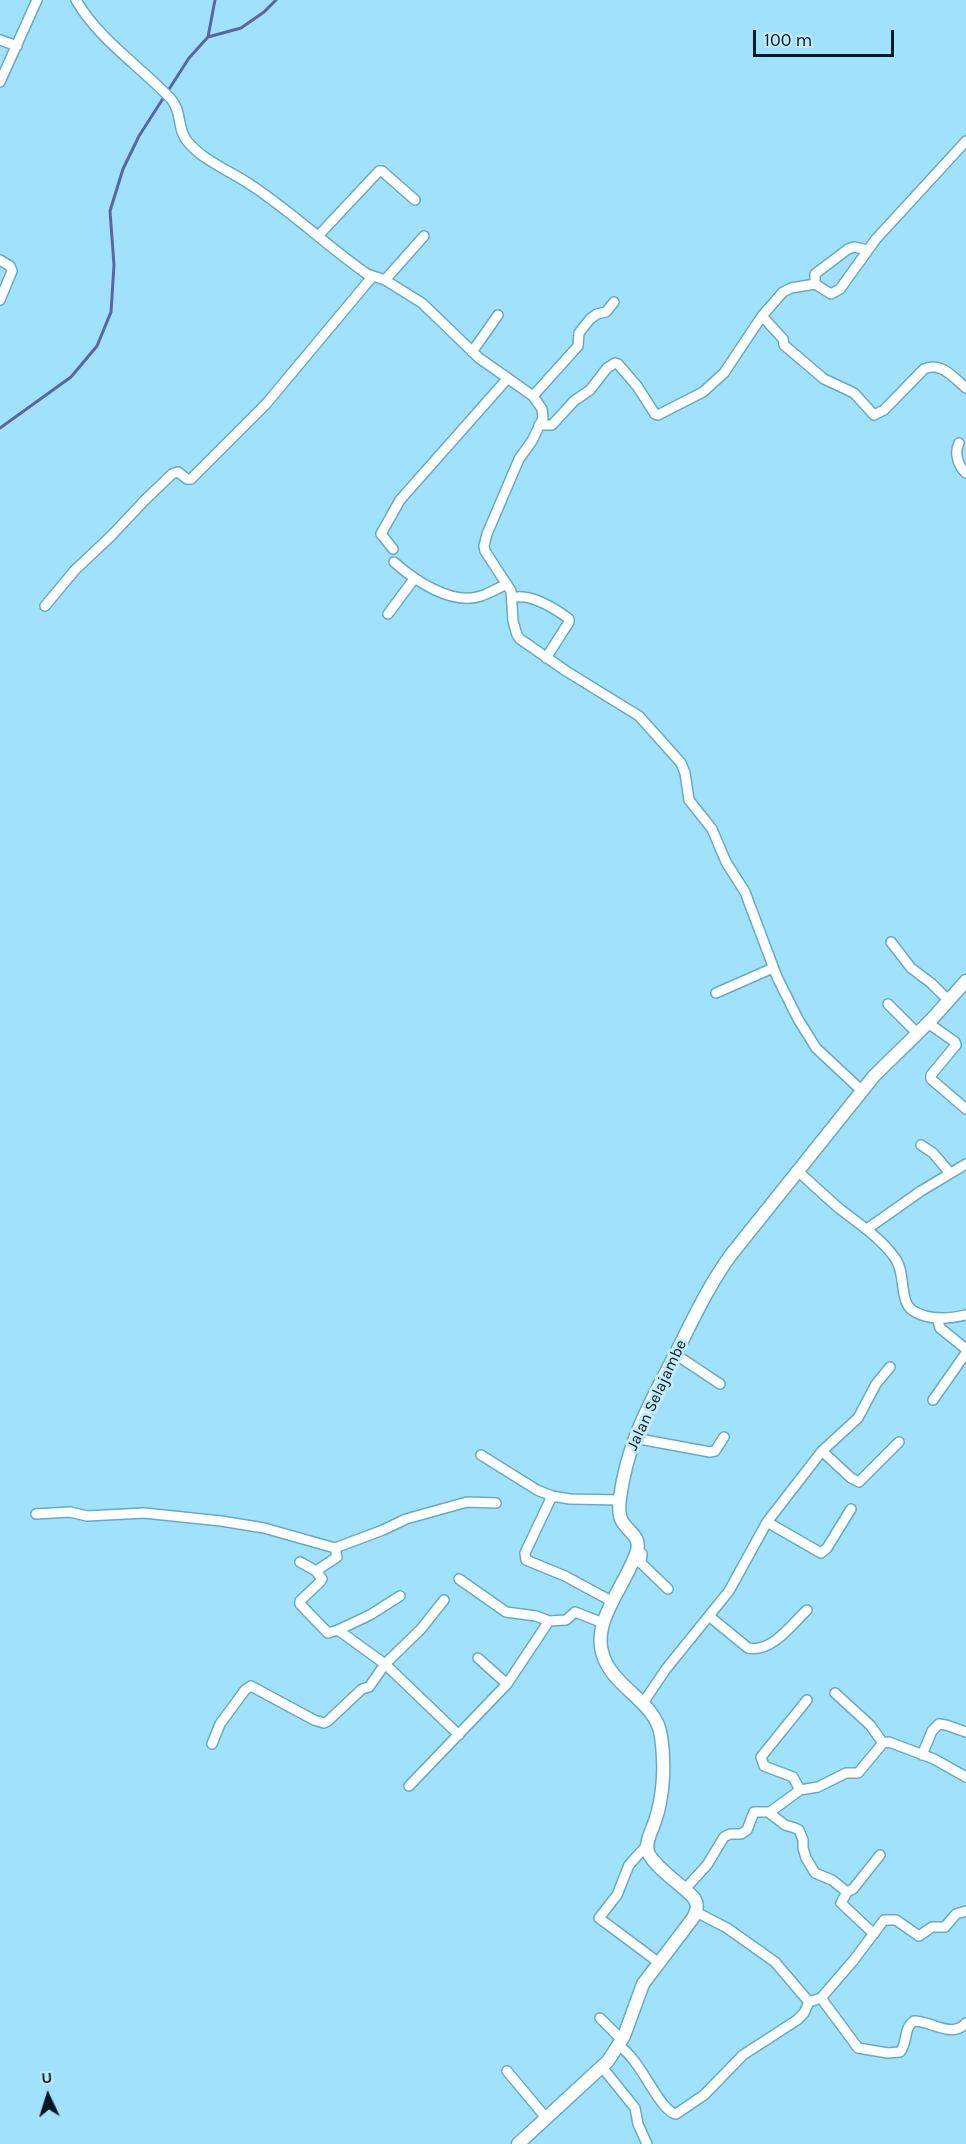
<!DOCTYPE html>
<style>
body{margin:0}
#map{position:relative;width:966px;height:2144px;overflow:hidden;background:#a0e2fc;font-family:Karla,sans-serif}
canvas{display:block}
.north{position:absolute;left:18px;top:2066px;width:60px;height:60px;-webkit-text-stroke:4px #c5ebfb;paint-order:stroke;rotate:356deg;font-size:16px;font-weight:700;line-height:24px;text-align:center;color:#001a23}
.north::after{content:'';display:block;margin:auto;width:21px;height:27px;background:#001a23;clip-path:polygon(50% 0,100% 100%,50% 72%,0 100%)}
.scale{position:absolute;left:753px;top:30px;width:141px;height:27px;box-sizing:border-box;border:3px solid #001a23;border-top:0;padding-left:8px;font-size:18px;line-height:21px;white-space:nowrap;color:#001a23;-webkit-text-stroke:4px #c5ebfb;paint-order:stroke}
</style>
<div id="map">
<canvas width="966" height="2144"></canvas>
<div class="north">U</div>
<div class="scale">100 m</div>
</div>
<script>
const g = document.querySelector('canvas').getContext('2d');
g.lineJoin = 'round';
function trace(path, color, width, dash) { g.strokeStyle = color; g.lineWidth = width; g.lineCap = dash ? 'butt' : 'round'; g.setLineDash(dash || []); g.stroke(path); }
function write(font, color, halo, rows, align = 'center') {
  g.font = font + ' Karla,sans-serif'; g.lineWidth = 6; g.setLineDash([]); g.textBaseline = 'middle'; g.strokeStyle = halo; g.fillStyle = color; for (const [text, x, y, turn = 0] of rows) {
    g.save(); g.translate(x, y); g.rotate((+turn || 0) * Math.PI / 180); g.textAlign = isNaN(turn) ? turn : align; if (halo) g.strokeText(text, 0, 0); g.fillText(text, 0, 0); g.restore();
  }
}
trace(new Path2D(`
 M208,37L241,28L264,12L276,0
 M0,428L71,377L97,346L111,312L114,265L110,211L123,169L139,136L189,58L208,37L215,0`), '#5e659e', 3);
const minor = new Path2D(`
 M76,0C99,40 140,66 171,99C182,111 177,129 187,141C203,161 231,171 251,185C292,212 327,246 367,274L385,280L422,303L479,358L533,396L542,409L543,418L532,441L519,459L487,534L484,546L485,551L511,591L513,621L517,635L520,639L566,671L639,716L681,763L685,773L689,800L712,829L726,862L745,892L777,977L798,1019L816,1048L861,1090
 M0,40L17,46
 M0,82L37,0
 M318,236L379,171H382L415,200
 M0,260L10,266L12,271L0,300
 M385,280L424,236
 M815,284V274L848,249L854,247L868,250
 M762,316L783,339L784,345L824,379L854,393L874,415L884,410L924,369C941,361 954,378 966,388
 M472,352L498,315
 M533,396L578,346L579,333L590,319L597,314L606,312L614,302
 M539,425H552L574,401L590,390L607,368L615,363L618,364L637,386L655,414L658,415L703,392L724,373L762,316L783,292L791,288L815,284L831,294L840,289L876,239L966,141
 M959,443C954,453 958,466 966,473
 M393,549L381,534L400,500L508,378
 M394,562C414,580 452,606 481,596C490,593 498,588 507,584
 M512,598C529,592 556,609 569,619V622L546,658
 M45,606L75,570L111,536L145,500L172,474L178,472L187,479H191L266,404L372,277
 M388,614L414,579
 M891,942L911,968L931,983L948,1000
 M716,993L773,968
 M888,1004L917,1033
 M928,1023L955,1042L956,1045L931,1075V1079L966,1109
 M921,1145L933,1153L950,1173
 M799,1172C812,1184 826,1197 840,1209C859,1224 881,1238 895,1258C906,1273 899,1300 912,1310C928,1321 948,1319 966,1315
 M867,1229L921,1191L966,1164
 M937,1318L940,1328L966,1349
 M675,1354L720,1384
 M933,1400L966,1353
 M634,1438L710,1452L715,1451L724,1437
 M822,1451L851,1478L859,1482L899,1442
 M481,1455L537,1490L552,1496L570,1499L620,1500
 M552,1496L525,1553L526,1560L565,1576L613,1602
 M36,1514L70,1512L87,1516L144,1513L221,1521L264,1528L335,1548L383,1530L406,1519L424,1514L467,1502L496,1503
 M767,1522L821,1553L827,1548L851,1509
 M637,1549L642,1554L641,1563L668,1589
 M300,1562L316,1571L322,1579L320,1582L300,1601V1604L328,1633L338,1630L385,1664L459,1735
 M316,1571L337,1557L335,1548
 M459,1579L506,1612L536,1616L549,1621
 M709,1616L748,1648C772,1653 792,1624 807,1610
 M338,1630L370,1615L400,1596
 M478,1658L507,1684
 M835,1693L870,1725L883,1743
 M643,1703L666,1669L729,1591L767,1522L822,1451L858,1418L876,1384L890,1367
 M212,1744L220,1724L245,1690L251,1686L314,1720L324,1723L328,1721L362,1689L369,1687L385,1664L421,1629L444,1600
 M922,1755L932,1731L939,1724L946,1725L966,1732
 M409,1786L507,1684L549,1621L566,1620L575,1612L603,1623
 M800,1790L793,1777L764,1766L761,1757L807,1700
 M768,1812L785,1825L795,1828L799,1830L803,1840V1848L806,1858L815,1873L832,1880L847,1892L853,1889L880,1855
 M647,1845L629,1865L617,1895L599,1918L658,1962
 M685,1889L707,1865L724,1837L730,1834H741L747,1830L754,1812H770L800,1790L818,1787L846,1773H858L883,1743L889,1742L934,1759L966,1777
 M847,1892L841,1903L874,1934
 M821,1998L853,1961L884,1920H896L919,1936L932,1927H945L956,1914L966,1911
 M809,2002L821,1998L858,2048L888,2053L900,2052C908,2043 903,2028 914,2021C932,2021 952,2039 966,2023
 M600,2018L622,2040
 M619,2046C641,2059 659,2111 676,2114L704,2095L743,2055L797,2020L804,2013L809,2002L775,1962L727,1928L696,1912
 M602,2067L635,2108L638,2124L647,2144
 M507,2071L547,2119`);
const tertiary = new Path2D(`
 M518,2144L608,2061L624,2036L643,1984L693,1918C697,1911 699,1904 693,1897C682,1885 653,1866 648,1852C645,1841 652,1831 655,1821C664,1796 665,1762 661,1736C656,1700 611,1688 602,1652C593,1619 627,1583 637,1551C641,1536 628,1532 622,1521C618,1514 619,1505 620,1498C628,1437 654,1397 681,1343C696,1313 710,1284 730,1256L874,1076L932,1019L966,981`);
trace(minor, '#69aac2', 12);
trace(tertiary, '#69aac2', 15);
trace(minor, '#fff', 9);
trace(tertiary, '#fff', 12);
write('16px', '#001a23', '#c5ebfb', [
 ["Jalan Selajambe",657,1395,-65]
]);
</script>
